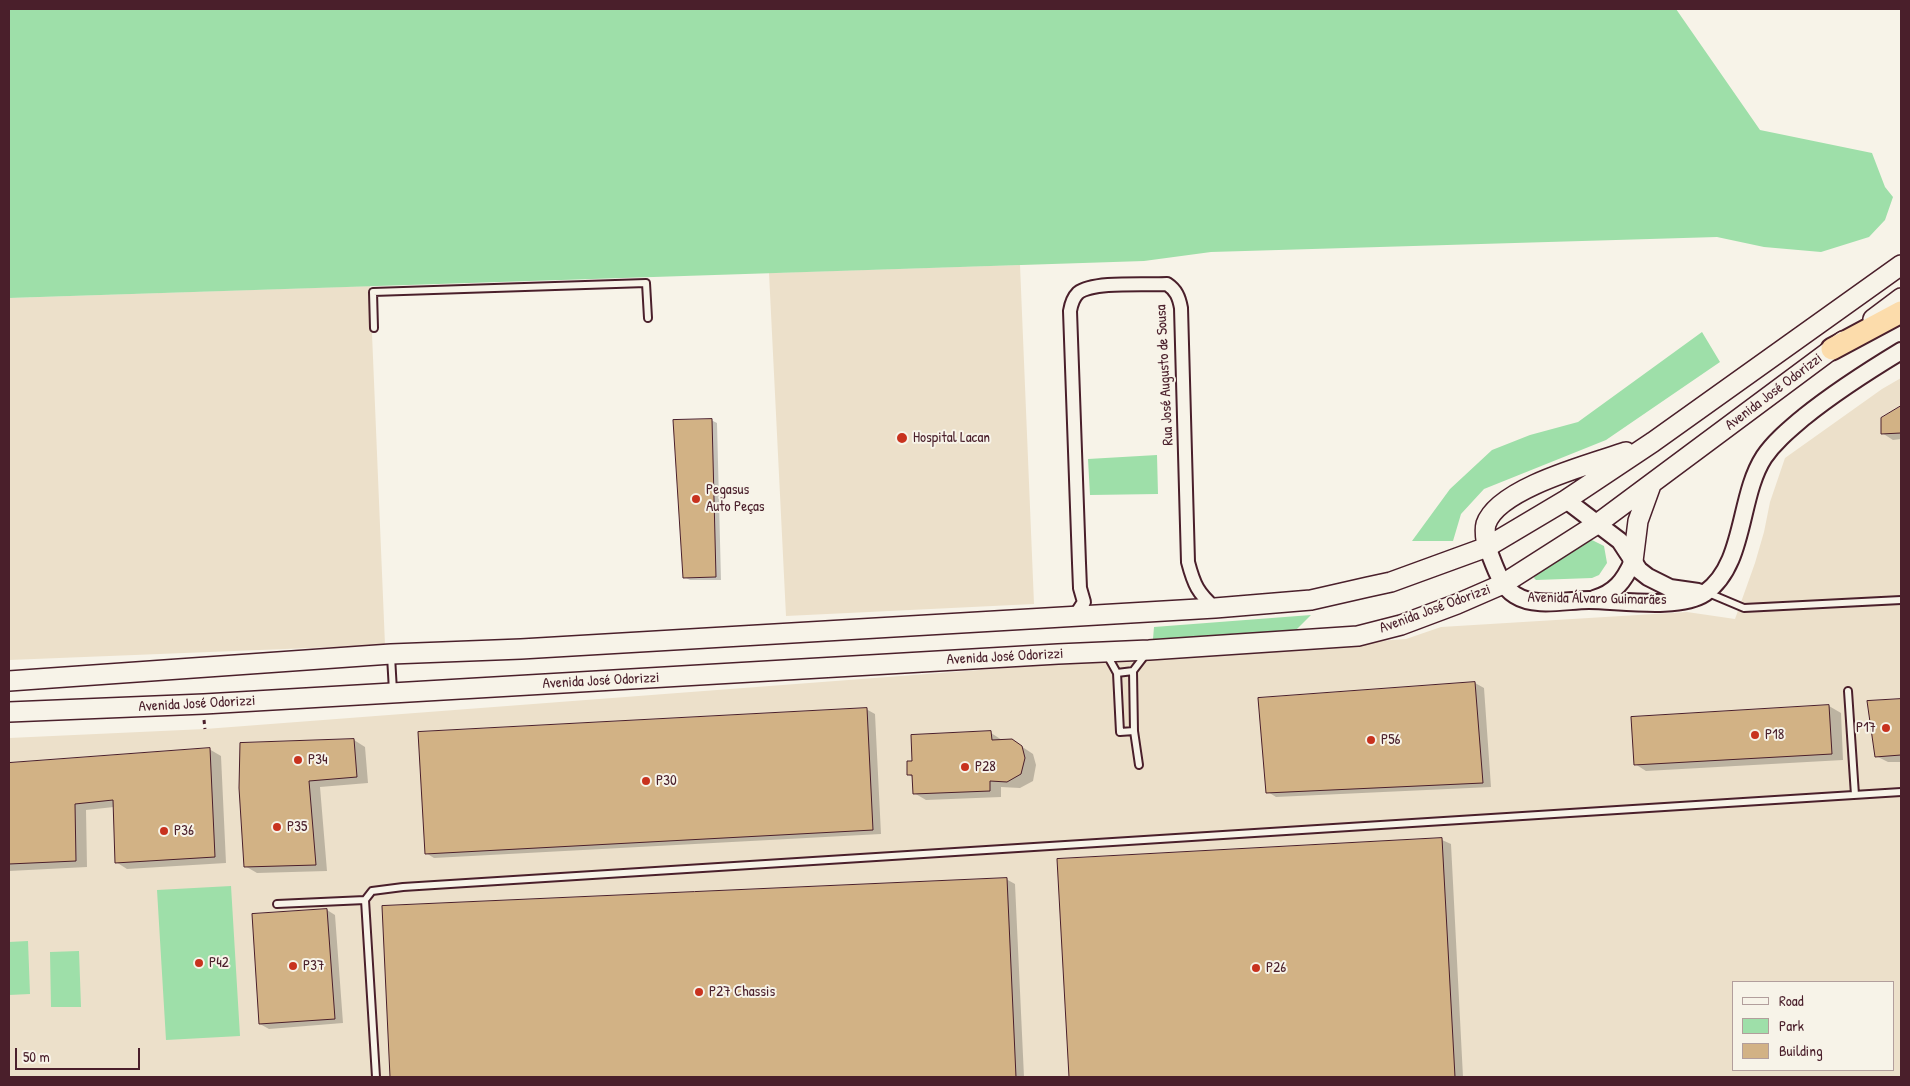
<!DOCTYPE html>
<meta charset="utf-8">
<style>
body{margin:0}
#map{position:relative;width:1910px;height:1086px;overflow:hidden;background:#f7f3e8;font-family:"Patrick Hand",sans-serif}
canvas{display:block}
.frame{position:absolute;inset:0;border:10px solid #4a1f2b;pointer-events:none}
.legend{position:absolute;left:1732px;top:981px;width:162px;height:90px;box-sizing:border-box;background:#f7f3e8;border:1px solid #b29e9c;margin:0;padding:6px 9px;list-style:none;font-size:15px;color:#4a1f2b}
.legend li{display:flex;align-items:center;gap:10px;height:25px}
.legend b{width:25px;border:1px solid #b29e9c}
.scale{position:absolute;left:15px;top:1048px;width:125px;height:22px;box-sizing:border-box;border:2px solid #4a1f2b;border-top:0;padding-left:6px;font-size:15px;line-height:18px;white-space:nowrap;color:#4a1f2b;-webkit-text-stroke:4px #f7f3e8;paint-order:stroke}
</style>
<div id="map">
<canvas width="1910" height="1086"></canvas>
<div class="frame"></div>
<ul class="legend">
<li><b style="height:6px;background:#f7f3e8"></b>Road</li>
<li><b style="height:14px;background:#9edfa9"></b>Park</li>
<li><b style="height:14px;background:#d2b285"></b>Building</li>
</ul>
<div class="scale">50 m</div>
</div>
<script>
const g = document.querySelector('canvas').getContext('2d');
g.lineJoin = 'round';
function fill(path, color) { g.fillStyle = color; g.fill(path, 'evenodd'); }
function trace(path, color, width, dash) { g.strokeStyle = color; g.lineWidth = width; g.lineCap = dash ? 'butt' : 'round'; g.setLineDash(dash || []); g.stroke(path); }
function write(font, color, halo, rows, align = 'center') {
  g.font = font + ' "Patrick Hand",sans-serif'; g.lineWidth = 4; g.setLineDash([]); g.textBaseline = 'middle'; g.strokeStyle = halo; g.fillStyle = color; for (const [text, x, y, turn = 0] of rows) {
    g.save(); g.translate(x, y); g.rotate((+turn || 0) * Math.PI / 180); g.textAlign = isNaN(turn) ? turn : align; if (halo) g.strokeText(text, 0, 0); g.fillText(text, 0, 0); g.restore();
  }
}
fill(new Path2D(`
 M1020,265L1034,604L786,616L769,273Z
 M370,286L385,645L9,660V298Z
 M1901,378V1077H9V738L205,729L1111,660L1406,639L1441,627L1687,612L1735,619L1755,563L1764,532L1770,502L1785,458L1882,389ZM1734,982H1894V1070H1734Z`), '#ece0ca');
fill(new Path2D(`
 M9,9H1676L1760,130L1872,153L1885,187L1893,197L1885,220L1869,237L1821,252L1764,247L1717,237L1211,252L1144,261L9,298Z
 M1702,332L1720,362L1606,440L1484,489L1461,514L1453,541H1412L1450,489L1492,450L1530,435L1578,422Z
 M1157,455L1158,494L1090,495L1088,459Z
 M1592,540L1604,546L1607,563L1599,575L1592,578L1536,580L1534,578L1535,575L1585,542Z
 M1311,615L1292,634L1153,639L1154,627Z
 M231,886L240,1036L166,1040L157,890Z
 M28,941L30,994L9,995V942Z
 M79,951L81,1007H51L50,952Z`), '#9edfa9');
fill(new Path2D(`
 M1901,408V439L1893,440L1882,433L1883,419Z
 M711,420L717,423L721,580H690L684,577Z
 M1475,683L1484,688L1491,787L1276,797L1268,792L1260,699Z
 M1901,700V762H1888L1876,756L1869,702Z
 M1829,706L1841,713L1843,760L1646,771L1635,764L1633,719Z
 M866,709L875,714L881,834L434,858L426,853Z
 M991,733L1002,740H1012L1033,754L1036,765L1033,781L1020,788L1001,787V797L926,800L914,793V778L909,775L913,762Z
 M354,740L365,747L368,783L320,787L327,871L257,873L245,866L240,788Z
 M209,749L221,756L226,863L127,869L116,862L114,807L86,810L87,867L9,871V764Z
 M1442,840L1451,844L1463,1077H1070L1059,860Z
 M1006,879L1015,884L1024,1077H391L383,907Z
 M327,910L335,915L343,1023L269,1029L260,1024Z`), '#0003');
const building = new Path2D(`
 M1901,406V433L1881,434V418Z
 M712,419L716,577L683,578L673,420Z
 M1475,682L1483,783L1266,793L1258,698Z
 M1901,699V755L1875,757L1867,701Z
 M1829,705L1832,754L1634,765L1631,717Z
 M867,708L873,830L425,854L418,732Z
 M991,731L992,740L1012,739L1022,746L1025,758L1021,774L1007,782L990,781V791L913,794L912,775H907V761H912L911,735Z
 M354,739L357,777L309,781L316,865L244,867L239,788L240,743Z
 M210,748L215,857L115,863L113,800L75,804L76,861L9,864V763Z
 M1442,838L1455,1077H1069L1057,859Z
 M1007,878L1016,1077H390L382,906Z
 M327,909L335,1019L259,1024L252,914Z`);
fill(building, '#d2b285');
trace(building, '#4a1f2b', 1);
const service = new Path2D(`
 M374,328L373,292L646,283L648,318
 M1706,592L1744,608L1901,600
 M1107,655L1117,673L1120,732L1134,731
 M391,656L393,691
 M1117,673L1133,671
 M1848,691L1855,795
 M1139,765L1134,731L1133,671L1146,654
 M277,904L365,900
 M376,1077L365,900L372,891L403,887L1901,792`);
const minor = new Path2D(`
 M1075,616L1084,602L1080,588L1079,563L1070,311C1071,305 1073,298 1078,293C1093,281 1146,285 1167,284C1176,290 1179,297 1181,308L1188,562C1194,585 1198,593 1215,608`);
const tertiary = new Path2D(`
 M1566,500L1620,541L1639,570L1648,577L1670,588L1698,592
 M1487,547C1494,563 1499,585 1515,595C1535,608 1566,600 1589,600C1618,600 1680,610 1705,593C1746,564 1738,497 1764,457C1775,441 1790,429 1804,417C1835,392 1868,371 1901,351
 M1594,599C1615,593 1624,581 1633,561`);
const secondary = new Path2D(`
 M1873,319L1901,298
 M1487,547C1486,539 1484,531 1486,524C1498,488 1591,464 1626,452
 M1633,561L1638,521L1651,485
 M9,681L391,654L521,649L1215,608L1311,600L1368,587L1391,582L1487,547L1566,500L1653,442L1901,265
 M9,712L204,704L1058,654L1149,650L1358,636L1401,625L1457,604L1503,584L1597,524L1843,341`);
const trunk = new Path2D(`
 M1832,349L1901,312`);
trace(service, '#4a1f2b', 10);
trace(minor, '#4a1f2b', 16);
trace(tertiary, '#4a1f2b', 20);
trace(secondary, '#4a1f2b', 22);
trace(trunk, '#4a1f2b', 25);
trace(new Path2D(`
 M204,720L205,729`), '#4a1f2b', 3, [4, 4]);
trace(service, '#f7f3e8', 6);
trace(minor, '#f7f3e8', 12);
trace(tertiary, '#f7f3e8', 16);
trace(secondary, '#f7f3e8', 19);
trace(trunk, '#fcdcab', 21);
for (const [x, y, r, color] of [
 [902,438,6,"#c8321e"],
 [696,499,5,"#c8321e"],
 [1886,728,5,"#c8321e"],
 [1755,735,5,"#c8321e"],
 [1371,740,5,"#c8321e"],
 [298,760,5,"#c8321e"],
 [965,767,5,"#c8321e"],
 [646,781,5,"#c8321e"],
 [277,827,5,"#c8321e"],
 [164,831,5,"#c8321e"],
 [199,963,5,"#c8321e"],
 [293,966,5,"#c8321e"],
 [1256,968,5,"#c8321e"],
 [699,992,5,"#c8321e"]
]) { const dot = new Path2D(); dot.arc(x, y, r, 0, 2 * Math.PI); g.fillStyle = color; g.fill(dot); trace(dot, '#f7f3e8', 2); }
write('15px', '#4a1f2b', '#f7f3e8', [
 ["Rua José Augusto de Sousa",1165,375,-93],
 ["Avenida José Odorizzi",1774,392,-37],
 ["Avenida Álvaro Guimarães",1597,599,1],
 ["Avenida José Odorizzi",1435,609,-20],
 ["Avenida José Odorizzi",1005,657,-3],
 ["Avenida José Odorizzi",601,681,-3],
 ["Avenida José Odorizzi",197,704,-3]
]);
write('15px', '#4a1f2b', '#f7f3e8', [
 ["Hospital Lacan",913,438],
 ["Pegasus",706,490],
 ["Auto Peças",706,507],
 ["P17",1876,728,"right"],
 ["P18",1765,735],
 ["P56",1381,740],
 ["P34",308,760],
 ["P28",975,767],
 ["P30",656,781],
 ["P35",287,827],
 ["P36",174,831],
 ["P42",209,963],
 ["P37",303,966],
 ["P26",1266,968],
 ["P27 Chassis",709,992]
], 'left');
</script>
